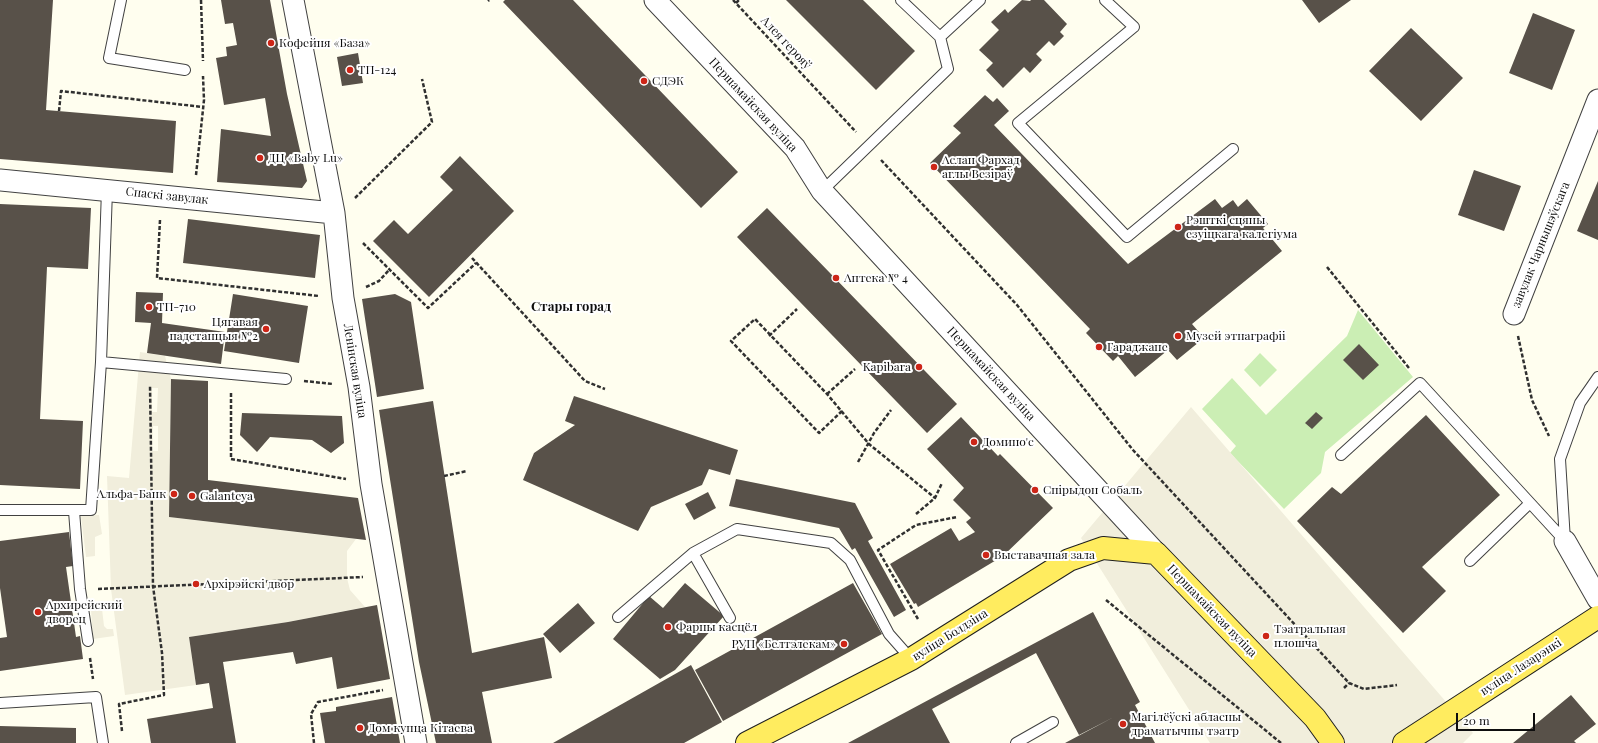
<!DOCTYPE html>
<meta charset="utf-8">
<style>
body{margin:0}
#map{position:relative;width:1598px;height:743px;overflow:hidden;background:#fffeef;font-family:"Playfair Display",serif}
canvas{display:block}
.scale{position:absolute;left:1456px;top:713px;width:79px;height:18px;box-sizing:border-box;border:2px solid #0e0e0e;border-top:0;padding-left:5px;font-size:12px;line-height:14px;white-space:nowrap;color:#0e0e0e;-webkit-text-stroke:3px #fff;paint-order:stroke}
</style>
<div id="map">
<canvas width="1598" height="743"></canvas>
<div class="scale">20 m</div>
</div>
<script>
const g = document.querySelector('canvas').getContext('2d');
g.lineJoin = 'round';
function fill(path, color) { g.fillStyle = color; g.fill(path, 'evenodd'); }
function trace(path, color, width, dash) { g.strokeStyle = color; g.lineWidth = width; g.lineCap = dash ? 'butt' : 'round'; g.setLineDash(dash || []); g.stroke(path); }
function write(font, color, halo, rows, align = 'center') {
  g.font = font + ' "Playfair Display",serif'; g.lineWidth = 4; g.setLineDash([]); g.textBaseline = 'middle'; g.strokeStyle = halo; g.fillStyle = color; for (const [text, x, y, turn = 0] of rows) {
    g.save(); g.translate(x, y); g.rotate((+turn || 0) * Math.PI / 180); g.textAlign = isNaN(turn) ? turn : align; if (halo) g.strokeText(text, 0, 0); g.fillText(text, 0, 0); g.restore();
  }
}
fill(new Path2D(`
 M1358,310L1413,377L1325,452L1321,473L1284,509L1230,453L1236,446L1202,409L1232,378L1266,415L1347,336Z
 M1260,353L1277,370L1260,387L1244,370Z`), '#cbeeb4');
fill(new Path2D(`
 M140,352L165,356L171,379L169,517L356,539L347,551V578L350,590L365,607L288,622L189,637L196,685L125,695L111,589L107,476L129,478ZM152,388H158L157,412H152ZM153,426H158V451H152Z
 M1191,407L1473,733L1463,743H1210L1081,538Z
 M99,515L102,534L95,537V556L86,557L81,516Z
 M102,609L104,626L107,629H113L114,636L93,639L91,610Z`), '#f1eedc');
fill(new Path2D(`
 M0,0H53L46,110L176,121L173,173L0,159Z
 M221,0H270L287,94L307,181L302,188L217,182L221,129L271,136L265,98L224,105L216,58L227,56L226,47L237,45L233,23L225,24Z
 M505,0H573L738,172L701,208L503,2Z
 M786,0H863L915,51L876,90Z
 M1022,0L1030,1L1031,0H1044L1067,24L1060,32L1064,36L1054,46L1049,41L1036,54L1042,60L1030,73L1024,67L1003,88L986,70L993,63L979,50L999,30L991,22L1005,9L1008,13Z
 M1302,0H1351L1319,23Z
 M1533,13L1575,30L1552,90L1509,73Z
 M1411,28L1463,78L1421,121L1369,71Z
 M358,53L363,83L342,86L337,57Z
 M985,95L993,102L997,98L1009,111L994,125L1128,264L1215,199L1222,208L1233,200L1238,207L1247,199L1268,224L1263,228L1282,251L1192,324L1204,338L1177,360L1168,350L1135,377L1118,356L1113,361L1086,333L1090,329L930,163L961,133L953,126Z
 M460,156L514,211L429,297L373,241L394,220L408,234L453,190L440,177Z
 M1474,170L1521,186L1504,231L1458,215Z
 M1598,181V240L1577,231Z
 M0,204L91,208L88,269L47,267L40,419L83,421L80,489L0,485Z
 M767,208L957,404L927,433L737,237Z
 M188,219L320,235L315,278L183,263Z
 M136,292L163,293L162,323L225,332L221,364L147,353L151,323L135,322Z
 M233,294L308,306L299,363L224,351Z
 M395,294L411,302L424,389L377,397L362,299Z
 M1359,344L1379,365L1363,380L1343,360Z
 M171,379L208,381V480L358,498L366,540L169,517Z
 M574,396L738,450L730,475L709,469L702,485L651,507L638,531L523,480L534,453L575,425L565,421Z
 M433,401L472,653L544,637L552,678L482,692L492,743H436L419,662L379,410Z
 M1316,412L1323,418L1312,429L1305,423Z
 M242,413L342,416L344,443L331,453L312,440L270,437L257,452L240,435Z
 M1426,415L1500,495L1422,567L1446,591L1403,633L1297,521L1332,487L1341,494Z
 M961,417L998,456L1000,454L1053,508L1003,556L918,607L916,603L914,604L890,564L951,528L959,541L975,532L966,522L971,518L953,500L964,488L927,449Z
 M736,479L855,503L873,538L868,541L906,610L894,617L855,548L852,550L839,528L729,506Z
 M708,492L716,508L694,520L685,504Z
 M69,532L73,566L66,567L76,637L80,636L83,659L0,671V638L7,637L0,588V541Z
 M685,583L724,616L675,670L660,679L613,639L649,596L663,608Z
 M853,583L882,634L723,721L695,670Z
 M578,603L595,623L560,653L543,634Z
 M377,605L390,679L337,689L332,657L296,664L293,652L223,662L236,743H151L147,719L213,708L209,683L196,685L189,637L288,622Z
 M1093,612L1140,702L1135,705L1155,743H1065L1114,717L1079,735L1036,653L932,709L950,743H848Z
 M691,665L722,722L684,743H553Z
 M1571,695L1596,724L1574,741L1576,743H1513Z
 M392,697L400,743H325L320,713L336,711V707Z
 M0,726L76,728V743H0Z`), '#585149');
const lane = new Path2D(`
 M121,0L109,58L185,70
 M901,0L940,37
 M1105,0L1134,27L1018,123L1127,237L1233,149
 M822,191L948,69L940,37L980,0
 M101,362L286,379
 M1341,455L1420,383L1565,541
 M0,510H91L101,362L107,190
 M74,511L80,589L88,641
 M1565,541L1560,459L1580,403L1598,377
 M693,553L730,618
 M1470,561L1530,503
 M618,617L693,553L737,529L831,543L850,560L889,634L911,659
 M0,703L96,697L103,743
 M1016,743L1053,722`);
const street = new Path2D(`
 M293,0L334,213L343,298L359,387L371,484L416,743
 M655,0L795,148L822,191L1156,553
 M0,180L334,213
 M1514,314L1598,100
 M1565,541L1598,599`);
const primary = new Path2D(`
 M747,743L911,659L1069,560L1103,548L1156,553L1315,718L1333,743
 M1404,743L1598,617`);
trace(lane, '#414141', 12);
trace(street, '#414141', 23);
trace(primary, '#1f1f1f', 24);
trace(new Path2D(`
 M201,0L203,61
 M733,0L856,132
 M488,1L489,0
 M736,3L739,0
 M59,111L61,91L203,107
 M881,160L1017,305L1133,450L1349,683L1364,689L1397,685
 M196,175L204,100L203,76
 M355,198L432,122L422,79
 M160,220L157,278L319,296
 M363,243L428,308L476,263
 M472,258L585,381L605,389
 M1327,267L1409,368
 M366,287L379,281L389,270
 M769,336L797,309
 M1518,336L1532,400L1549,436
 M304,381L333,384
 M231,393V459L346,479
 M827,394L855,369
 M842,411L819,433L731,341L755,319L827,394L869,444L935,498
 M858,462L874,433L891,410
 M444,476L467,471
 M916,514L935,498L942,483
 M98,589L363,577
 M1106,600L1281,743
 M918,619L878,550L916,525L957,517
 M90,658L93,679
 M1344,688L1349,683
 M122,731L119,704L164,695L162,653L153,586L150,385
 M314,743L311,714L318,702L383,690`), '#303030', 2.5, [4, 2]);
trace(lane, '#fff', 10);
trace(street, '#fff', 21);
trace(primary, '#ffec5f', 22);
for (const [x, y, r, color] of [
 [271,43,4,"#cd2517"],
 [350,70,4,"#cd2517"],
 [644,81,4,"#cd2517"],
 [260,158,4,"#cd2517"],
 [934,167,4,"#cd2517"],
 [1178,227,4,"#cd2517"],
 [836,278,4,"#cd2517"],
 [149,307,4,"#cd2517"],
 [266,329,4,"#cd2517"],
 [1178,336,4,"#cd2517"],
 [1099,347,4,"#cd2517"],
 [919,367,4,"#cd2517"],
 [974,442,4,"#cd2517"],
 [1035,490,4,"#cd2517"],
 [174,494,4,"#cd2517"],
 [192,496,4,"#cd2517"],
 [986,555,4,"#cd2517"],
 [196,584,4,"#cd2517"],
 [38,612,4,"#cd2517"],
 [668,627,4,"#cd2517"],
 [1266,636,4,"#cd2517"],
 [844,644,4,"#cd2517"],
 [1123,724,4,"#cd2517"],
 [360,728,4,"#cd2517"]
]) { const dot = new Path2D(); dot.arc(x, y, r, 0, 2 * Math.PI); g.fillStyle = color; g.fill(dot); trace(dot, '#fff', 1.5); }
write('12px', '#0e0e0e', '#fff', [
 ["Кофейня «База»",279,43],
 ["ТП-124",358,70],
 ["СДЭК",652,81],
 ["ДЦ «Baby Lu»",268,158],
 ["Аслан Фархад",942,160],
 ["аглы Везіраў",942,174],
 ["Рэшткі сцяны",1186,220],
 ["езуіцкага калегіума",1186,234],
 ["Аптека № 4",844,278],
 ["ТП-710",157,307],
 ["Цягавая",258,322,"right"],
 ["падстанцыя №2",258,336,"right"],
 ["Музей этнаграфіі",1186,336],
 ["Гараджане",1107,347],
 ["Kapibara",911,367,"right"],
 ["Домино'c",982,442],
 ["Спірыдон Собаль",1043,490],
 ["Альфа-Банк",166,494,"right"],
 ["Galanteya",200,496],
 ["Выставачная зала",994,555],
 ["Архірэйскі двор",204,584],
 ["Архирейский",46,605],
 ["дворец",46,619],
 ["Фарны касцёл",676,627],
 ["Тэатральная",1274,629],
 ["плошча",1274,643],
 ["РУП «Белтэлекам»",836,644,"right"],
 ["Магілёўскі абласны",1131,717],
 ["драматычны тэатр",1131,731],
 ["Дом купца Кітаева",368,728]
], 'left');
write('12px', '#0e0e0e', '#fff', [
 ["Алея герояў",786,43,47],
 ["Першамайская вуліца",753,105,47],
 ["Спаскі завулак",167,196,6],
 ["завулак Чарнышэўскага",1541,245,-68],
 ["Ленінская вуліца",355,371,81],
 ["Першамайская вуліца",991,374,47],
 ["Першамайская вуліца",1212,611,46],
 ["вуліца Болдзіна",950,635,-32],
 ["вуліца Лазарэнкі",1521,667,-33]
]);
write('bold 13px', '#0e0e0e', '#fff', [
 ["Стары горад",571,307]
]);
</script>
